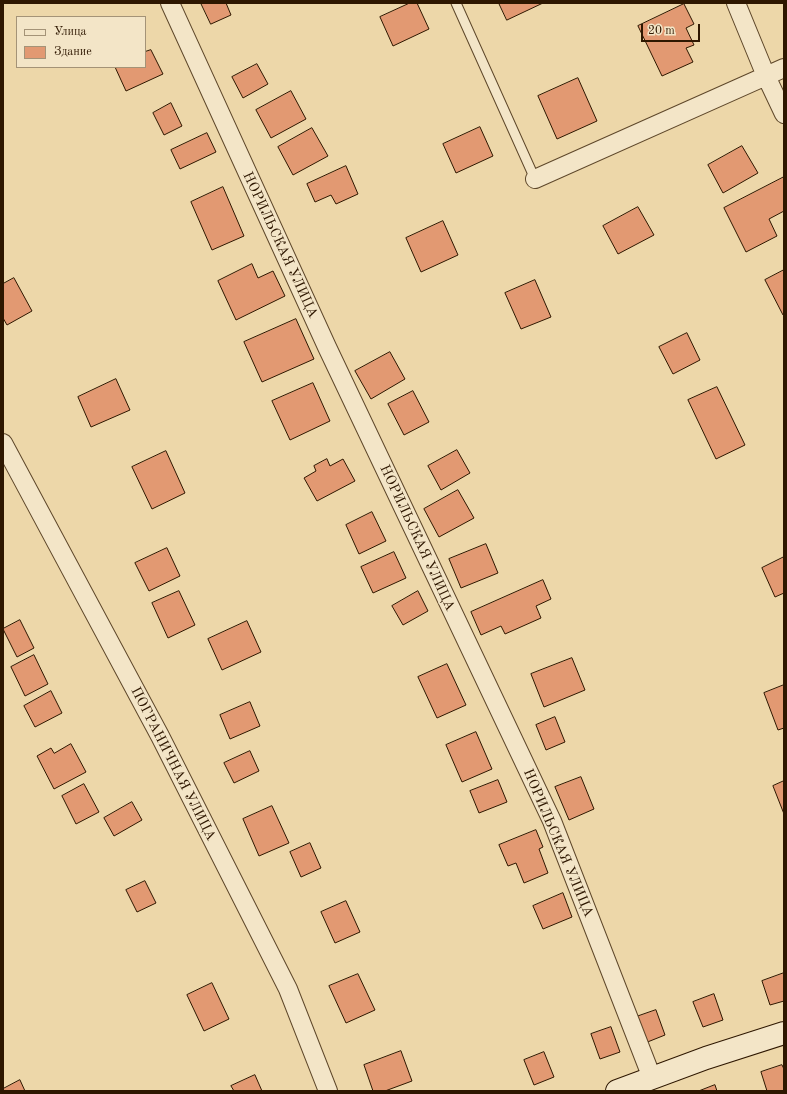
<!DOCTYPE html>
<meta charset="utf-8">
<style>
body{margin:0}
#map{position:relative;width:787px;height:1094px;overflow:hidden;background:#edd7a9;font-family:"Old Standard TT",serif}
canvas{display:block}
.frame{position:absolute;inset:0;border:4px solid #2e1700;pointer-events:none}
.legend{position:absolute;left:16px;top:16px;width:130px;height:52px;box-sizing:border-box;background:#f3e5c7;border:1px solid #a49377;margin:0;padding:5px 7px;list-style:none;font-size:12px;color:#2e1700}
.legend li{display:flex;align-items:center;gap:8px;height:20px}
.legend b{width:20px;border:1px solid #a49377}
.scale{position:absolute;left:641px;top:24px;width:59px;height:18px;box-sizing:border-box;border:2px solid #2e1700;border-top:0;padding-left:5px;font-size:12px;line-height:14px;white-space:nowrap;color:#2e1700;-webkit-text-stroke:3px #f3e5c7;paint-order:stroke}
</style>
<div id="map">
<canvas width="787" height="1094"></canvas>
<div class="frame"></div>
<ul class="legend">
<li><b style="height:5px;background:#f3e5c7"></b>Улица</li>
<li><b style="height:11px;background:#e29972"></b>Здание</li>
</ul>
<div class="scale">20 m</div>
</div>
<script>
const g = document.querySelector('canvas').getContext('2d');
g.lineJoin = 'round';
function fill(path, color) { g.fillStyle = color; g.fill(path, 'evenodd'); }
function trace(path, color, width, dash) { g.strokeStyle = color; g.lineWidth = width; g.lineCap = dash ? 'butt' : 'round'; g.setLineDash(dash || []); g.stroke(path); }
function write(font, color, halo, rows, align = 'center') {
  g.font = font + ' "Old Standard TT",serif'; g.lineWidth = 3; g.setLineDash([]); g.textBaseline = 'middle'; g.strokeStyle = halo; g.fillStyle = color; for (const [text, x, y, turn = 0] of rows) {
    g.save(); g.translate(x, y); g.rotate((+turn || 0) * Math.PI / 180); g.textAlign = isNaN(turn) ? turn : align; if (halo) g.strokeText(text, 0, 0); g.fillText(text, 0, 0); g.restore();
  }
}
const building = new Path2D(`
 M201,3H226L231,15L211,24Z
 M410,3H417L429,29L393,46L380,17Z
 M499,3H543L507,20Z
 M684,4L694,24L686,28L694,45L686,48L693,62L662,76L638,26Z
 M151,50L163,74L126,91L115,67H145V52Z
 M257,64L268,84L243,98L232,77Z
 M578,78L597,121L557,139L538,96Z
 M291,91L306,119L271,138L256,110Z
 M171,103L182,126L164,135L153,113Z
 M480,127L493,156L456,173L443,144Z
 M312,128L328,156L293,175L278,147Z
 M207,133L216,152L180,169L171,150Z
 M742,146L758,173L723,193L708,165Z
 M346,166L358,194L336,204L331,195L315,202L307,184Z
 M784,177V211L769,219L777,236L746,252L724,208Z
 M223,187L244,236L212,250L191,202Z
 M638,207L654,235L618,254L603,226Z
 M443,221L458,255L421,272L406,238Z
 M252,264L258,278L273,271L285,296L236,320L218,281Z
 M784,270V315H783L765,280Z
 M14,278L32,311L7,325L3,318V284Z
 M535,280L551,317L521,329L505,293Z
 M296,319L314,359L262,382L244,342Z
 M687,333L700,360L673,374L659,347Z
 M390,352L405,379L371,399L355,371Z
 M116,379L130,410L91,427L78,397Z
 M313,383L330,421L290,440L272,401Z
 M717,387L745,445L716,459L688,400Z
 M413,391L429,422L404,435L388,404Z
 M457,450L470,473L441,490L428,466Z
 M166,451L185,493L152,509L132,467Z
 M327,459L330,466L343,459L355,481L317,501L304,478L316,471L314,466Z
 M458,490L474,518L439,537L424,509Z
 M372,512L386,541L359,554L346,525Z
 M486,544L498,573L461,588L449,559Z
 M167,548L180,576L149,591L135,563Z
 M394,552L406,578L373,593L361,567Z
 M784,557V593L775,597L762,568Z
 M543,580L551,599L536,606L541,618L505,634L501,626L481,635L471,612Z
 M179,591L195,625L168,638L152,603Z
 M418,591L428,611L403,625L392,606Z
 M20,620L34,648L17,657L3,629Z
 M247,621L261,652L222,670L208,639Z
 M34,655L48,684L25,696L11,667Z
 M572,658L585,690L544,707L531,674Z
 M447,664L466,705L437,718L418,677Z
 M784,685V728L778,730L764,693Z
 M51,691L62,713L35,727L24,706Z
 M250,702L260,726L230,739L220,715Z
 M555,717L565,742L546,750L536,725Z
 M476,732L492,769L462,782L446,745Z
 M71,744L86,772L54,789L37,756L51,748L54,753Z
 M250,751L259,771L234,783L224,763Z
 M581,777L594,809L569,820L555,787Z
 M498,780L507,802L479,813L470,791Z
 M784,781V814L773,786Z
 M84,784L99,812L76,824L62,796Z
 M132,802L142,820L114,836L104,818Z
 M272,806L289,843L259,856L243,819Z
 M536,830L543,847L539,849L548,873L524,883L516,863L508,866L499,845Z
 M310,843L321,868L301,877L290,852Z
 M145,881L156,903L137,912L126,890Z
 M563,893L572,917L543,929L533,906Z
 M346,901L360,932L335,943L321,912Z
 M784,973V1001L770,1005L762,981Z
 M358,974L375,1010L346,1023L329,986Z
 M212,983L229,1019L204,1031L187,995Z
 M714,994L723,1020L703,1027L693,1002Z
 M656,1010L665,1035L645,1043L636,1017Z
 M611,1027L620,1052L600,1059L591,1034Z
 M401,1051L412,1081L385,1091H373L364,1065Z
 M544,1052L554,1077L534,1085L524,1060Z
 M782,1065L784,1069V1091H767L761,1072Z
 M255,1075L262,1091H234L231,1086Z
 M20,1080L25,1091H3V1089Z
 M715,1085L717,1091H699Z`);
fill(building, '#e29972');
trace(building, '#2e1700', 1);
const service = new Path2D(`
 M456,3L535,179`);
const minor = new Path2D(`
 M170,3L327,347L552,821L652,1078
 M736,3L766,76L784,114
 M535,179L784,68
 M3,443L160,736L288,989L328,1091`);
const secondary = new Path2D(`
 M617,1091L706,1058L784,1033`);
trace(service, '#5e472a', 11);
trace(minor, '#5e472a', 20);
trace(secondary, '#2e1700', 24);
trace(service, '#f3e5c7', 9);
trace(minor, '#f3e5c7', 18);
trace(secondary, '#f3e5c7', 22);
write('14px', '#2e1700', '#f3e5c7', [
 ["НОРИЛЬСКАЯ УЛИЦА",280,245,65],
 ["НОРИЛЬСКАЯ УЛИЦА",417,538,65],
 ["ПОГРАНИЧНАЯ УЛИЦА",173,764,63],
 ["НОРИЛЬСКАЯ УЛИЦА",558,843,67]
]);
</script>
